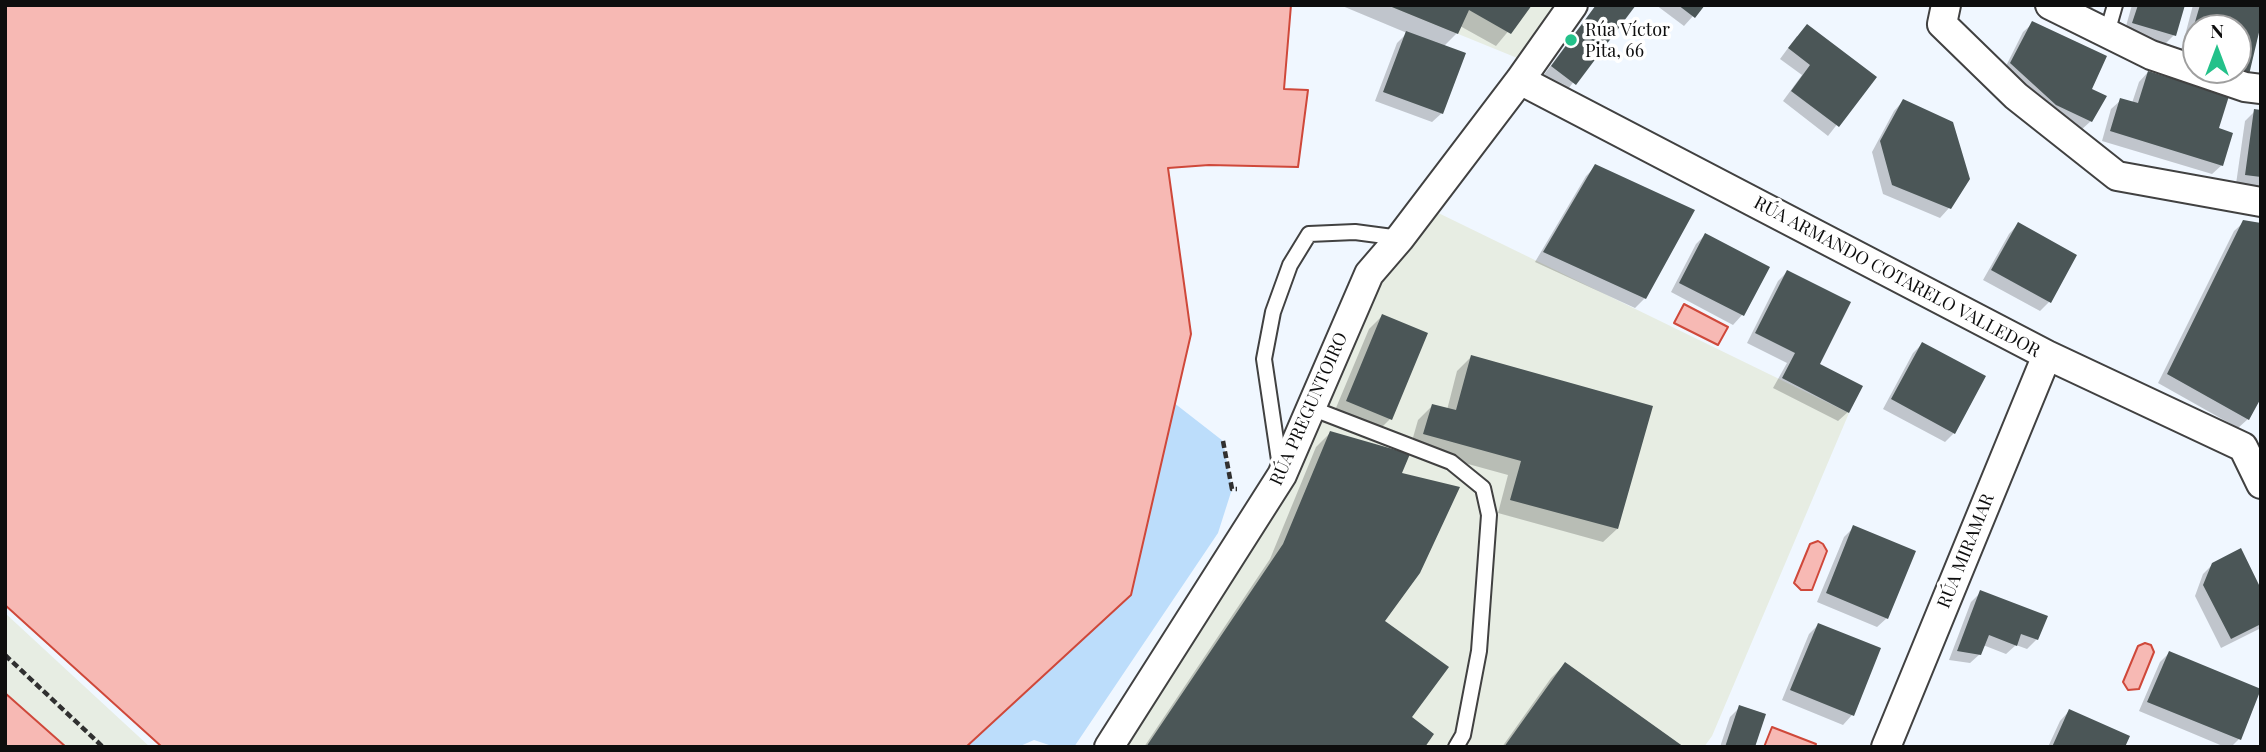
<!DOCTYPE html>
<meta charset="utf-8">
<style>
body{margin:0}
#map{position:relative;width:2266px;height:752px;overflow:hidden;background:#f0f7ff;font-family:"Playfair Display",serif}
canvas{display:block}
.frame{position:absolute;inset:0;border:7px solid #0e0e0e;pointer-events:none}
.north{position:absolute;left:2182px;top:14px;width:70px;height:70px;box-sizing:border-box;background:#fff;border:2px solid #9f9f9f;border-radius:50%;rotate:0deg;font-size:19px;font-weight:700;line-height:28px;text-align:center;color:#0e0e0e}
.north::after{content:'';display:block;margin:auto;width:24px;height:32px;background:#24c18a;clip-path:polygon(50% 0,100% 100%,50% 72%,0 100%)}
</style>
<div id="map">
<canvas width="2266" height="752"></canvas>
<div class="frame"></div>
<div class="north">N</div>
</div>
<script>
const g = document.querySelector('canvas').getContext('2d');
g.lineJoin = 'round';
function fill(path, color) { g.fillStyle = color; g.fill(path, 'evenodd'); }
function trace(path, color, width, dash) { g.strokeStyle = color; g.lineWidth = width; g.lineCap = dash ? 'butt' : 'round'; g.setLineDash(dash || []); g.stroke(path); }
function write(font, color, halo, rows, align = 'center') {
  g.font = font + ' "Playfair Display",serif'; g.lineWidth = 7; g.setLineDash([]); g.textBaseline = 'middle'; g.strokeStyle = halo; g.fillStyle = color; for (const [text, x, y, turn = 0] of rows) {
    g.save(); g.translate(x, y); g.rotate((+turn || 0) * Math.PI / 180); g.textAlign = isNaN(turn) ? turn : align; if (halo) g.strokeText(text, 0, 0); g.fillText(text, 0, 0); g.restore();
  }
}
fill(new Path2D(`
 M1387,5H1573L1532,64Z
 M1424,206L1849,413L1712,736L1704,747H1104L1282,475L1352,312Z
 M5,613L150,747H66L5,693Z`), '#e7ede3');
fill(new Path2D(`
 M1124,364L1223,441L1232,489L1218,533L1074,747H1055L1034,740L1018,747H903Z`), '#bcddfb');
const water = new Path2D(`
 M5,5H1291L1284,89L1308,90L1298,167L1209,165L1168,168L1191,334L1131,595L966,747H162L5,605Z
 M1684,304L1728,327L1718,345L1674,323Z
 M1818,541L1823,544L1827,551L1812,590H1801L1794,583L1810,544Z
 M2145,643L2151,645L2154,652L2139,689L2128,690L2123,682L2138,646Z
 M5,693L66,747H5Z
 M1772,727L1816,744L1815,747H1764Z`);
fill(water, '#f7b9b4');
trace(water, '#cf483a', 2);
fill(new Path2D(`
 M1340,5H1530L1496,46L1460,26L1457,33L1443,47L1442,113L1432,122L1375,101L1397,43L1407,33Z
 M1596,5H1633L1565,93L1543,76Z
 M1656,5H1703L1684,26Z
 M2078,5H2095L2090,10Z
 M2132,5H2183L2174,35L2165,44L2124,33Z
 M2193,5H2261V19L2247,78L2237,88L2177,66ZM2196,28H2238V70H2196Z
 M2033,23L2090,90L2091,121L2081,130L2002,74L2023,32Z
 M1797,36L1874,77L1828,136L1783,101L1802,75L1780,59Z
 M2148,72L2217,130L2222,165L2212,174L2102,141L2111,109L2121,100L2132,103L2139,82Z
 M1903,101L1949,208L1940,218L1883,194L1872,152L1894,111Z
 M2255,111L2261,112V188L2236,184L2245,121Z
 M1596,166L1645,298L1635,308L1535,262L1586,176Z
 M2244,222L2248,419L2238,428L2158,383L2234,231Z
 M2018,224L2049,302L2040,311L1983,280L2009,234Z
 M1705,235L1767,268L1742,315L1733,325L1671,292L1696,244Z
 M1787,272L1818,365L1848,412L1838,421L1773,388L1787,363L1747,343L1778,281Z
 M1382,316L1390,419L1377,432L1333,415L1369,329Z
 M1922,344L1954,433L1945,442L1883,409L1913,353Z
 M1471,357L1617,529L1603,542L1498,513L1508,475L1410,448L1418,420L1432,406L1447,410L1457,371Z
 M1330,433L1400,474L1383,621L1410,718L1423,747H1144L1270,559L1316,447Z
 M1854,527L1887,618L1877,627L1817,602L1844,537Z
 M2213,564L2261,593V628L2221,648L2195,596L2203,574Z
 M1981,592L2037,639L2027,649L2016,645L2006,654L1983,645L1980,654L1970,663L1949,660L1971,602Z
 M1818,625L1879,649L1852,715L1843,725L1782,700L1809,634Z
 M2169,653L2239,739L2231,747H2225L2139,711L2160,662Z
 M1565,664L1681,747H1502L1551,678Z
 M1740,707L1753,747H1720L1730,717Z
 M2069,711L2123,747H2048L2060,721Z`), '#0003');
fill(new Path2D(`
 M1387,5H1532L1511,34L1469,10L1458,34Z
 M1596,5H1636L1576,85L1551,66Z
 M1678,5H1705L1695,18Z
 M2138,5H2185L2176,36L2132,23Z
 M2200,5H2261V24L2248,79L2238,70V28H2196V60L2185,56Z
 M2032,21L2107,56L2092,89L2107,96L2092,122L2056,105L2010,63Z
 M1807,24L1877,77L1839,127L1791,91L1810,65L1788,48Z
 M1406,31L1466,53L1443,114L1383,92Z
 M2148,71L2229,96L2219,128L2233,133L2223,166L2110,131L2120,98L2138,103Z
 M1903,99L1953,122L1970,179L1951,209L1892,185L1880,141Z
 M2254,109L2261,110V177L2245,175Z
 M1595,164L1695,210L1646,299L1543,252Z
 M2243,220L2261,223V398L2249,420L2167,374Z
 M2018,222L2077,255L2051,303L1991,270Z
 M1705,233L1770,267L1744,316L1679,283Z
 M1787,270L1851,302L1820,364L1863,386L1849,413L1782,378L1795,353L1755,333Z
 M1382,314L1428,333L1392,420L1346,401Z
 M1922,342L1986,376L1955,434L1891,399Z
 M1471,355L1653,406L1618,529L1510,500L1521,461L1423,434L1432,404L1456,410Z
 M1330,431L1410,454L1402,473L1460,487L1420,573L1385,621L1449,667L1412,717L1434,734L1425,747H1146L1283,544Z
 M1853,525L1916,551L1888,619L1826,593Z
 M2241,548L2261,589V624L2231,639L2203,585L2212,563Z
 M1980,590L2048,616L2038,640L2021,634L2017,646L1989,635L1981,655L1957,651Z
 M1818,623L1881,648L1854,716L1790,690Z
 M2169,651L2261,689L2241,740L2147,702Z
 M1565,662L1684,747H1504Z
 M1739,705L1766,714L1755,747H1725Z
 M2069,709L2130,736L2125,747H2052Z`), '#4b5657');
const service = new Path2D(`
 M2107,33L2115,5
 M1311,408L1451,462L1483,488L1489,515L1479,651L1463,735L1456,747
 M1280,467L1264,359L1273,312L1290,265L1309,234L1355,232L1400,238`);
const minor = new Path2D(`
 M1946,5L1942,24L2016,96L2117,176L2261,202
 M2050,5L2151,55L2245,87L2261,89
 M1520,80L2047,355L2243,447L2261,484
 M1109,747L1282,475L1369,274L1400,238L1520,80L1573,5
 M1886,747L2047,355`);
trace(service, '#414141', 18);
trace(minor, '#414141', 32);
trace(new Path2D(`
 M1223,441L1232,489H1237
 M5,655L103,747`), '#303030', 4.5, [7, 3.5]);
trace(service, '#fff', 14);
trace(minor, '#fff', 28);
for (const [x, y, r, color] of [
 [1571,40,7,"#24c18a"]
]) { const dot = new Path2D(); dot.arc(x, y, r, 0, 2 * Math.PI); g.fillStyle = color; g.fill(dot); trace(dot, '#fff', 2.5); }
write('18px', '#0e0e0e', '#fff', [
 ["Rúa Víctor",1585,30],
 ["Pita, 66",1585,51]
], 'left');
write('18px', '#0e0e0e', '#fff', [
 ["RÚA ARMANDO COTARELO VALLEDOR",1897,277,28],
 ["RÚA PREGUNTOIRO",1309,409,-66],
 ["RÚA MIRAMAR",1966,551,-68]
]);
</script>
